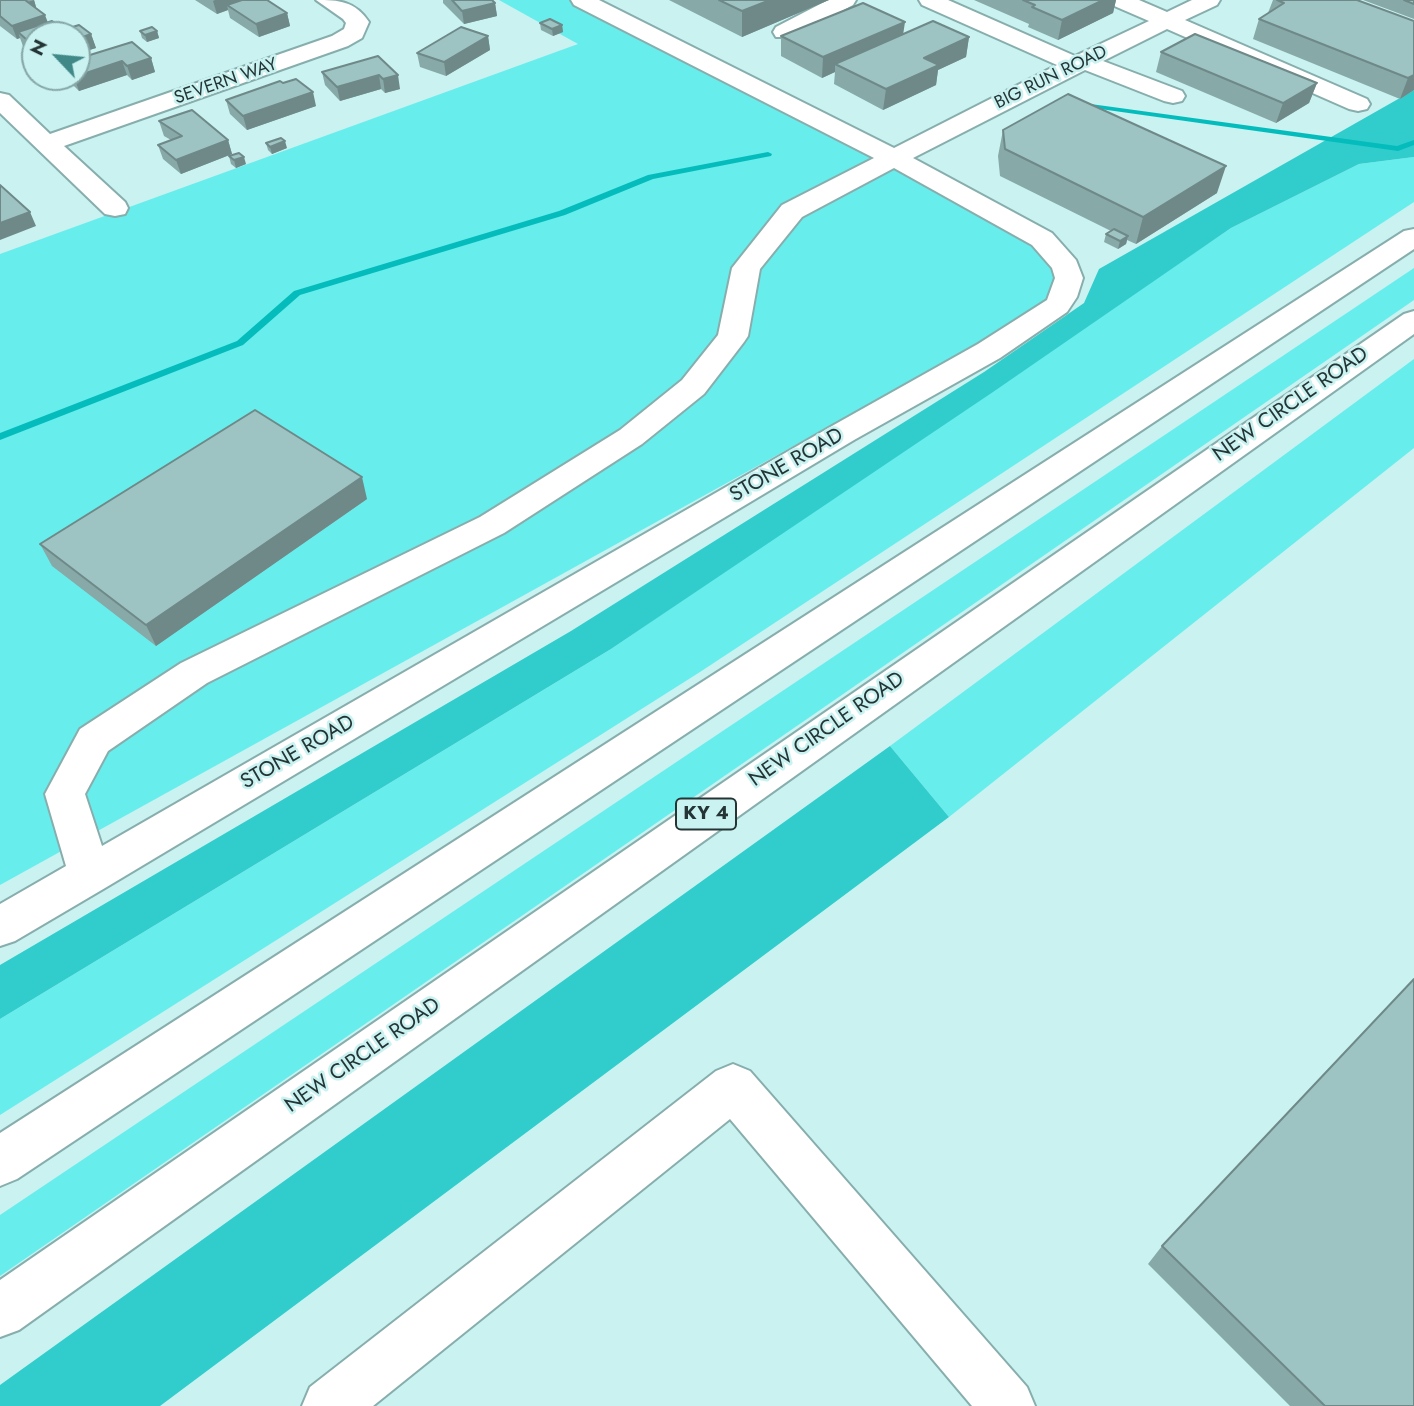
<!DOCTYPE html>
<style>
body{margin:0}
#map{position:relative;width:1414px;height:1406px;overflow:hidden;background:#c9f2f1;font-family:Jost,sans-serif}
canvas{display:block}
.north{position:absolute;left:21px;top:21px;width:70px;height:70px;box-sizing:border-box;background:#c9f2f1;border:2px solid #87a6a6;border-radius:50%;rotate:296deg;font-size:19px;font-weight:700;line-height:28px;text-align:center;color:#253535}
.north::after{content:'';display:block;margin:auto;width:24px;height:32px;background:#408988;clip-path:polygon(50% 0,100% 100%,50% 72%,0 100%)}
</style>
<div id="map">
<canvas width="1414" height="1406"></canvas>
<div class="north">N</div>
</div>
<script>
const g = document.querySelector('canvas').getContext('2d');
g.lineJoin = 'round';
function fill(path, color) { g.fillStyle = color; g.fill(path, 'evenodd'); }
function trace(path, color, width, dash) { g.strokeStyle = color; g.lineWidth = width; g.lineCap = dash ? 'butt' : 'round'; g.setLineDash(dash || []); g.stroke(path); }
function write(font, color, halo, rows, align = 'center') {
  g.font = font + ' Jost,sans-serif'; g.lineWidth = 5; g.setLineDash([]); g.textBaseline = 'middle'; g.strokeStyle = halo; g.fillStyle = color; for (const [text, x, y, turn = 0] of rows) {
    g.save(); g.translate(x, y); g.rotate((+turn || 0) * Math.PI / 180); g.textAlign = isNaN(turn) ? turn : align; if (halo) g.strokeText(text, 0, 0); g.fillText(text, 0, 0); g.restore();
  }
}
fill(new Path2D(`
 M499,0H584L1042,239L1063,297L0,885V254L578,44Z
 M1414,157V202L700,672L0,1115V1019L611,649L1231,228L1359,164Z
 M1414,268V300L0,1276V1215Z
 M1414,359V448L949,817L890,746Z`), '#68eded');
fill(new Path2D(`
 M1414,90V157L1359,164L1231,228L993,392L611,649L0,1019V965L571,631L984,372L1084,303L1099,269Z
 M890,746L949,817L160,1406H0V1385Z`), '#31cdcd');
fill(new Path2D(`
 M1076,102L1397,146L1414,140V145L1398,151L1079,106H1076Z
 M768,152L772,154L771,156L653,179L565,215L300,295L243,345L0,440V433L237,341L294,291L559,211L648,175Z`), '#04bcbc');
const minor = new Path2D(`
 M316,0C339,0 355,1 369,22L362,38L348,46L64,146L125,202L128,208L125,214L115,216L105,214L0,113V93L9,95L50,134L332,36L344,29L346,23L343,19Z
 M571,0H599L894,148L1057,65L922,5L919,0H948L1075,56L1149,21L1112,5L1109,0H1139L1167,12L1192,0H1220L1217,5L1185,20L1367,99L1370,104L1367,109L1358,111L1349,109L1167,29L1103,61L1182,91L1185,96L1182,101L1173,103L1164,101L1085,70L913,158L1052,233L1076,260L1083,278L1077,297L1067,312L1000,358L854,440L105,888L15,941L0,946V904L66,866L45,794L80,729L181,663L480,517L620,430L682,380L718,335L732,268L782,205L874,158L574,5ZM894,168L1032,245L1052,268L1055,278L1047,300L978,344L832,426L102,846L85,794L108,751L207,683L504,533L642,444L704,394L744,342L748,336L760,269L802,217Z
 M828,0H856L853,5L792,37H776L773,32L776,27Z
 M733,1064L750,1071L1027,1387L1035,1406H972L730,1119L373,1406H302L310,1387L716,1071Z`);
const highway = new Path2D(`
 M1414,229V249L17,1179L0,1186V1133L1404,231Z
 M1414,311V334L19,1330L0,1337V1280L1404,314Z`);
trace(minor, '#87aead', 4);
trace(highway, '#87aead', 4);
fill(minor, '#fff');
fill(highway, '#fff');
fill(new Path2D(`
 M0,0H34L36,7H34L48,23L63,30L91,34L96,48L83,52L84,56L35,35V56L23,46L20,38L17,39L0,26Z
 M195,0H267L287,13L290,26L259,37L230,18L228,10L217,14Z
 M443,0H492L495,3L497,16L464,24L443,3Z
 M669,0H829L742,37Z
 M974,0H1116L1113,13L1058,40L1028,27L1029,24Z
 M1273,0H1357L1414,21V90L1400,99L1253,39L1259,19L1268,13Z
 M1363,0H1414V19Z
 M540,23L562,25L563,32L553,36L541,30Z
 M140,31H157L159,38L147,42L142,38Z
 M903,34L969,37L966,57L938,70L936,85L883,110L834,84L835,72L822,78L781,56V36Z
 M488,36L490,50L446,76L420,67L417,53Z
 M1161,52L1317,83L1309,103L1276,123L1156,72Z
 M378,56L400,89L385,93L381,89L340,101L325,85L322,72Z
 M151,58L155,72L132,80L127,75L79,91L65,77H77V59Z
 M226,100L316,106L247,130L230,114Z
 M159,121L228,140L232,154L181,174L163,159L158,145L171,140L164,136Z
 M1003,130L1217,193L1136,244L1127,240L1126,244L1118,249L1104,242L1106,234L1111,231L1000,176L998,156Z
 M266,143L287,148L272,154L268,150Z
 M229,156L246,164L236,168L231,164Z
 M367,499L156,646L52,566L40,544Z
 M1162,1246L1414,1406H1290L1148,1264Z`), '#87a9a8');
fill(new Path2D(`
 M34,0L36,7L27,9L25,3Z
 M215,0H246L227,5L228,10L217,14L213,1Z
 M770,0H829L742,37V11Z
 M1103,0H1116L1113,13L1058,40L1062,20Z
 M495,3L497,16L464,24L462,11Z
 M287,13L290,26L259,37L256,24Z
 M45,15L50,28L18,32L20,38L17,39L12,26Z
 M905,22L902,42L835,64V72L822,78L823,57Z
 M562,25L563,32L553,36L552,29Z
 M157,31L159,38L147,42L145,35Z
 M91,34L96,48L83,52L84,56L77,58V39Z
 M488,36L490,50L446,76L444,62Z
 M969,37L966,57L938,70L936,85L883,110L886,89L924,58Z
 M151,58L155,72L132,80L127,66Z
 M122,61L127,75L79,91L74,77H77V76Z
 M379,75L381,89L340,101L337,87Z
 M398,75L400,89L385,93L383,79Z
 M1414,75V90L1400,99L1408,78Z
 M1317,83L1309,103L1276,123L1283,103Z
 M313,92L316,106L247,130L243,116Z
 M228,140L232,154L181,174L176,160Z
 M285,141L287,148L272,154L270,147Z
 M244,157L246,164L236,168L234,160Z
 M1226,166L1217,193L1136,244L1143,217Z
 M30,212L36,226L0,240V223Z
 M1128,236L1126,244L1118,249L1120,241Z
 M362,477L367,499L156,646L146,625Z`), '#6e8988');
const building = new Path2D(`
 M0,0H25L45,15L12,26L0,16Z
 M242,0H267L287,13L256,24L227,5Z
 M452,0H492L495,3L462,11Z
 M719,0H770L742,11Z
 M1023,0H1103L1062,20L1032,7L1035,5Z
 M1277,0H1357L1414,21V75L1408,78L1259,19L1284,3Z
 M1404,0H1414V4Z
 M863,3L905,22L823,57L781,36Z
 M550,19L562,25L552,29L540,23Z
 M52,21L63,30L79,25L91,34L77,39V35H35V47L18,32Z
 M933,21L969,37L924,58L939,65L886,89L835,64Z
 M152,27L157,31L145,35L140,31Z
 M461,27L488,36L444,62L417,53Z
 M1195,34L1317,83L1283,103L1161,52Z
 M132,42L151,58L127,66L122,61L77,76V59Z
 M378,56L398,75L383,79L379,75L337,87L322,72Z
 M296,79L313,92L243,116L226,100L280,81L283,83Z
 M1068,94L1226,166L1143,217L1005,149L1003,130Z
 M192,110L228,140L176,160L158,145L182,136L159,121Z
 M281,138L285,141L270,147L266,143Z
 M239,153L244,157L234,160L229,156Z
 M0,185L30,212L0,223Z
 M1114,229L1128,236L1120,241L1106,234Z
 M255,410L362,477L146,625L40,544Z
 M1414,979V1406H1325L1162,1246Z`);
fill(building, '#9dc4c3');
trace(building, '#6e8988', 2);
write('18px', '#253535', '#c9f2f1', [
 ["BIG RUN ROAD",1051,78,-26],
 ["SEVERN WAY",226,82,-19]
]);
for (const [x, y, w] of [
 [706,814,60]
]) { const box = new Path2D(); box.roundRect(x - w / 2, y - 15.5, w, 31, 5); g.fillStyle = '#c9f2f1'; g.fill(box); trace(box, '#253535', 2); }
write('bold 19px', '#253535', null, [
 ["KY 4",706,814]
]);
write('21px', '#253535', '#c9f2f1', [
 ["NEW CIRCLE ROAD",1291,405,-35],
 ["STONE ROAD",787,466,-30],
 ["NEW CIRCLE ROAD",827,730,-35],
 ["STONE ROAD",298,753,-30],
 ["NEW CIRCLE ROAD",363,1056,-35]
]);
</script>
